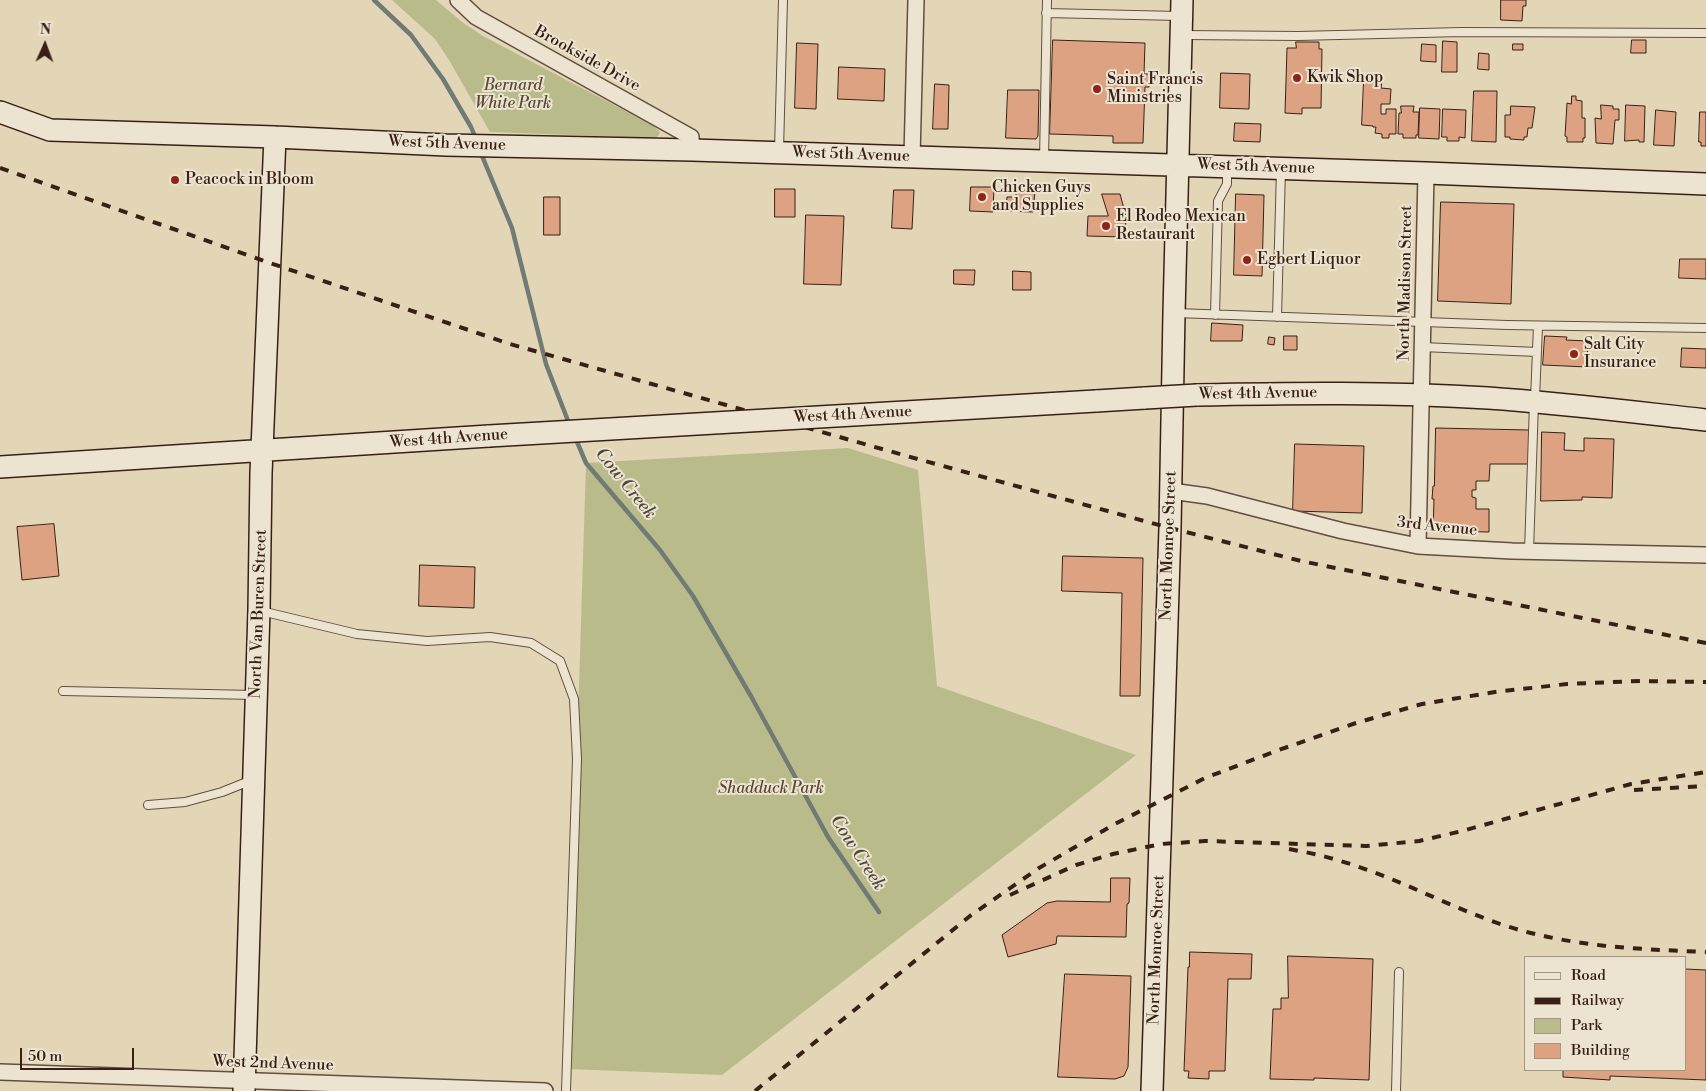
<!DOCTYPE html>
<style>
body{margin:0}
#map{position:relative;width:1706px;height:1091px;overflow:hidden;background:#e2d6b6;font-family:"Libre Bodoni",serif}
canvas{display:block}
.legend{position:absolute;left:1524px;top:956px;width:162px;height:115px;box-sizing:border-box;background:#ece4d0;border:1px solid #a49686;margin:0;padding:6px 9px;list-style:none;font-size:15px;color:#392017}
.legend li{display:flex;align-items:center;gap:10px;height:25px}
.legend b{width:25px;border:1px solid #a49686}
.north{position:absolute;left:20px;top:20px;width:50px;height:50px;-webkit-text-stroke:4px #ece4d0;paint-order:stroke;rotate:2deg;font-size:14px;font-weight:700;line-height:20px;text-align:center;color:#392017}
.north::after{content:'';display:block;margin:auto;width:18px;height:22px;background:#392017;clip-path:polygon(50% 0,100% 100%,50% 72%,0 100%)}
.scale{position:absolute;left:20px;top:1048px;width:114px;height:22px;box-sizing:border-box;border:2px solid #392017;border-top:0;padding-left:6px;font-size:15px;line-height:18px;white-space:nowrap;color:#392017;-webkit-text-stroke:4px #ece4d0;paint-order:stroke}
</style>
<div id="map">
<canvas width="1706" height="1091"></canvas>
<ul class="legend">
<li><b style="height:6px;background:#ece4d0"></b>Road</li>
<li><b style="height:6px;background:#392017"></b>Railway</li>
<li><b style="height:14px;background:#b9bc8a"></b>Park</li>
<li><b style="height:14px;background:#dda282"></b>Building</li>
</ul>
<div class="north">N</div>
<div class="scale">50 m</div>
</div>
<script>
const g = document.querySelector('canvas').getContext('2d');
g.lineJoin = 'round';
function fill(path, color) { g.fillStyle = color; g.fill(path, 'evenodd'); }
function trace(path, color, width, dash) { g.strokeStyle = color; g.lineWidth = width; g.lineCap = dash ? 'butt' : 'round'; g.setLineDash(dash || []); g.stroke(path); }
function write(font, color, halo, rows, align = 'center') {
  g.font = font + ' "Libre Bodoni",serif'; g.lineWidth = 4; g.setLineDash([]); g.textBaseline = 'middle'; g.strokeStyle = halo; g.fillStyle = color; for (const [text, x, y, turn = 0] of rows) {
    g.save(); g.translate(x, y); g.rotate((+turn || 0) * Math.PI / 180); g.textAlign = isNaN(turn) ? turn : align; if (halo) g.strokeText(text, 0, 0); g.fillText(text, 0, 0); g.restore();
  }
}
fill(new Path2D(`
 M392,0H436L462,22L483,36L652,125L660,132C658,138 655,138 649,138L490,132L449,60L435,39Z
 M848,448L918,470L937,686L1136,755L722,1075L567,1069L586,463Z`), '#b9bc8a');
trace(new Path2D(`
 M374,0L411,35L443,79L471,127L476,139
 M480,151L512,228L546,364L570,426
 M575,437L586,463L660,550L693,596L752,698L828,837L879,912`), '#717b75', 4.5);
const building = new Path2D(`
 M1501,0H1526V6H1523L1522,21L1501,20Z
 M1053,40L1145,43L1144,74H1150L1149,87H1145L1143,143H1113V136L1050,134Z
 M1632,40H1646V53H1631Z
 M1443,41L1457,42V72H1442Z
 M1296,42H1319V49H1322L1321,108H1302V114L1285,113L1287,48H1296Z
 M797,43L818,44L816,109L795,108Z
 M1422,44L1436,45V62L1421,61Z
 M1513,44H1523V50H1513Z
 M1479,53L1489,54V70L1478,69Z
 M839,67L885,69L884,101L838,99Z
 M1221,73L1250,74L1249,109L1220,108Z
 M1364,80H1382L1381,88L1391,89L1390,104H1381V114H1386V109H1396V134H1389V138H1382V134L1375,133L1376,127H1373V126L1362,125Z
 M935,84L949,85L948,129H933Z
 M1008,90H1039L1038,136L1036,139L1006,138Z
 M1474,91H1497L1496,142L1472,141Z
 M1572,96H1576V100L1582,101V118H1585V138H1583V142H1567V137L1565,136L1567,103L1571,104Z
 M1601,105L1613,106V109H1619V120H1615L1613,144L1596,143L1595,118L1601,119Z
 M1626,105L1645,106L1644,142H1639V140L1625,141Z
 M1401,106H1414L1413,112H1419L1418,135H1416V138H1403V134H1398L1399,113H1401Z
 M1511,106L1535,107L1532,128H1528L1527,137H1524V140L1510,139V137H1505V115H1510Z
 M1420,108L1440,109L1439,139L1419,138Z
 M1443,109L1466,110L1465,138L1459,137V141H1447V137H1442Z
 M1656,110L1676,112L1674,146L1654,145Z
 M1700,112H1706V146H1701V142H1699Z
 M1235,123L1261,124L1260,142L1234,141Z
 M971,187H994L993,212L970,211Z
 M775,189H795V217H775Z
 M894,190H914L912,229L892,228Z
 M1024,191H1035L1033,212L1006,211L1007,197H1016V192L1024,193Z
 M1102,194H1120L1126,216L1125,237L1087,236L1088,216H1108Z
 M1236,194L1264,195L1262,276L1234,275Z
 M544,197H560V235H544Z
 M1441,202L1514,204L1511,304L1438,301Z
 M806,215L844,216L841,285L804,284Z
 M1680,259H1706V279L1679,278Z
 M954,270H975L974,285L954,284Z
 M1013,271L1031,272V290H1013Z
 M1212,323L1243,325L1242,341H1211Z
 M1284,336H1297V350H1284Z
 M1545,336L1567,337L1566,340L1588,341L1587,367L1543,365Z
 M1269,337L1275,338L1274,345L1268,344Z
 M1682,348L1706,349V368L1681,367Z
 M1436,428L1529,430V464H1490L1489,481H1476V490H1472V497L1476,498V509H1489V532L1433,531L1434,499H1432L1433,486H1434Z
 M1542,432L1565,433L1564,450L1584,451V438L1614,439L1612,498L1582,497V500L1541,501Z
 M1295,444L1364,446L1362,513L1293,511Z
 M54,524L59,576L22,580L17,527Z
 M1063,556L1143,558L1140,696H1120L1122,593L1062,591Z
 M420,565L475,567L474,608L419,606Z
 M1111,878H1130L1129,903L1127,904L1126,937L1057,936L1056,944L1008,957L1002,935L1047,903L1057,901L1110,902Z
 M1190,952L1252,954L1251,979H1228L1225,1071H1209V1079L1188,1078L1189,1071H1184L1188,967H1189Z
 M1288,956L1373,959L1369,1080L1314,1078V1080L1270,1079L1273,1009H1281V998H1288Z
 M1685,969L1706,970V1080L1610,1076V1080L1563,1077V1070H1685Z
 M1065,974L1131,976L1128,1067L1124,1076L1115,1079L1058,1077Z`);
fill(building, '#dda282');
trace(building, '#392017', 1);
const lane = new Path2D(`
 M1046,13L1179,16
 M1183,35L1298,36L1462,32L1706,33
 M779,150L783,0
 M1044,160L1047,0
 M1176,313L1507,325L1706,328
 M1215,315L1218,201L1227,184V169
 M1277,317L1281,169
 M1422,347L1537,352
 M1535,399L1538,326
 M1529,551L1534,403
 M261,611L357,634L427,641L490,637L531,643L560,661L574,699L577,759L566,1091
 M63,691L255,695
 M148,805L185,802L222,792L252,780
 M1396,1091L1399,972`);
const street = new Path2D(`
 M458,0L476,17L691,137L692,150
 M912,157L916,0
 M1171,491L1207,496L1343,531L1418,546L1512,551L1706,555
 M1418,546L1426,173
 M0,1072L545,1091`);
const secondary = new Path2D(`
 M0,112L50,130L275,137L446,145L692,150L1426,173L1706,184
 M1197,395C1294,393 1391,392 1488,398C1561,403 1633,412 1706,420
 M1096,401L1145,398
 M0,467L489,436
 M244,1091L259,610L261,473L275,137
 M1152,1091L1170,528L1174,313L1182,0`);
trace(lane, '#634e3f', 10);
trace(street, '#634e3f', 18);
trace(secondary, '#392017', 24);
trace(lane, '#ece4d0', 8);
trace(street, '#ece4d0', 15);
trace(secondary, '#ece4d0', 21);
trace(new Path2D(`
 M0,168L270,263L510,344L921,460L1170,528L1301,561L1706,643
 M1634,790L1706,786
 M1289,849C1305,852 1321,855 1337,860C1394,876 1447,906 1503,925C1571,947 1636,949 1706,952
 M1010,895L1076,865L1113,854L1161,844L1205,841L1366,846L1419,841L1462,831L1631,784L1706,772
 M755,1091L970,916L1039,868L1115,824L1205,778L1276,751L1356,723L1422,704L1495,692L1567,684L1640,681L1706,682`), '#392017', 4, [9, 9]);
const secondaryBridge = new Path2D(`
 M1145,398L1197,395
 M489,436L1096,401`);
trace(secondaryBridge, '#392017', 24, []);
trace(secondaryBridge, '#ece4d0', 21);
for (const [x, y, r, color] of [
 [1297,78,5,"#8f2418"],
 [1097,89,5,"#8f2418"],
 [175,180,5,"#8f2418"],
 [982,197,5,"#8f2418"],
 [1106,226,5,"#8f2418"],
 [1247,260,5,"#8f2418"],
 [1574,354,5,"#8f2418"]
]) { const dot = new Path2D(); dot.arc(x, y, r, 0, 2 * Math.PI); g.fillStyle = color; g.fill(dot); trace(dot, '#ece4d0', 2); }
write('16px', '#392017', '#ece4d0', [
 ["Brookside Drive",587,59,29],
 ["West 5th Avenue",447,144,2],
 ["West 5th Avenue",851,155,2],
 ["West 5th Avenue",1256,167,2],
 ["North Madison Street",1406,283,-89],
 ["West 4th Avenue",1258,394,-1],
 ["West 4th Avenue",853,415,-3],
 ["West 4th Avenue",449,439,-4],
 ["3rd Avenue",1437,527,6],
 ["North Monroe Street",1169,546,-88],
 ["North Van Buren Street",259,614,-88],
 ["North Monroe Street",1157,950,-88],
 ["West 2nd Avenue",273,1064,2]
]);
write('16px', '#392017', '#ece4d0', [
 ["Kwik Shop",1307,78],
 ["Saint Francis",1107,80],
 ["Ministries",1107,98],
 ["Peacock in Bloom",185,180],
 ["Chicken Guys",992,188],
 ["and Supplies",992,206],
 ["El Rodeo Mexican",1116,217],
 ["Restaurant",1116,235],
 ["Egbert Liquor",1257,260],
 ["Salt City",1584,345],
 ["Insurance",1584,363]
], 'left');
write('italic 16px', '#594734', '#ece4d0', [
 ["Bernard",513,86],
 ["White Park",513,104],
 ["Shadduck Park",771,789]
]);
write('italic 18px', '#50463e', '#ece4d0', [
 ["Cow Creek",625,484,51],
 ["Cow Creek",857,853,57]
]);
</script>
